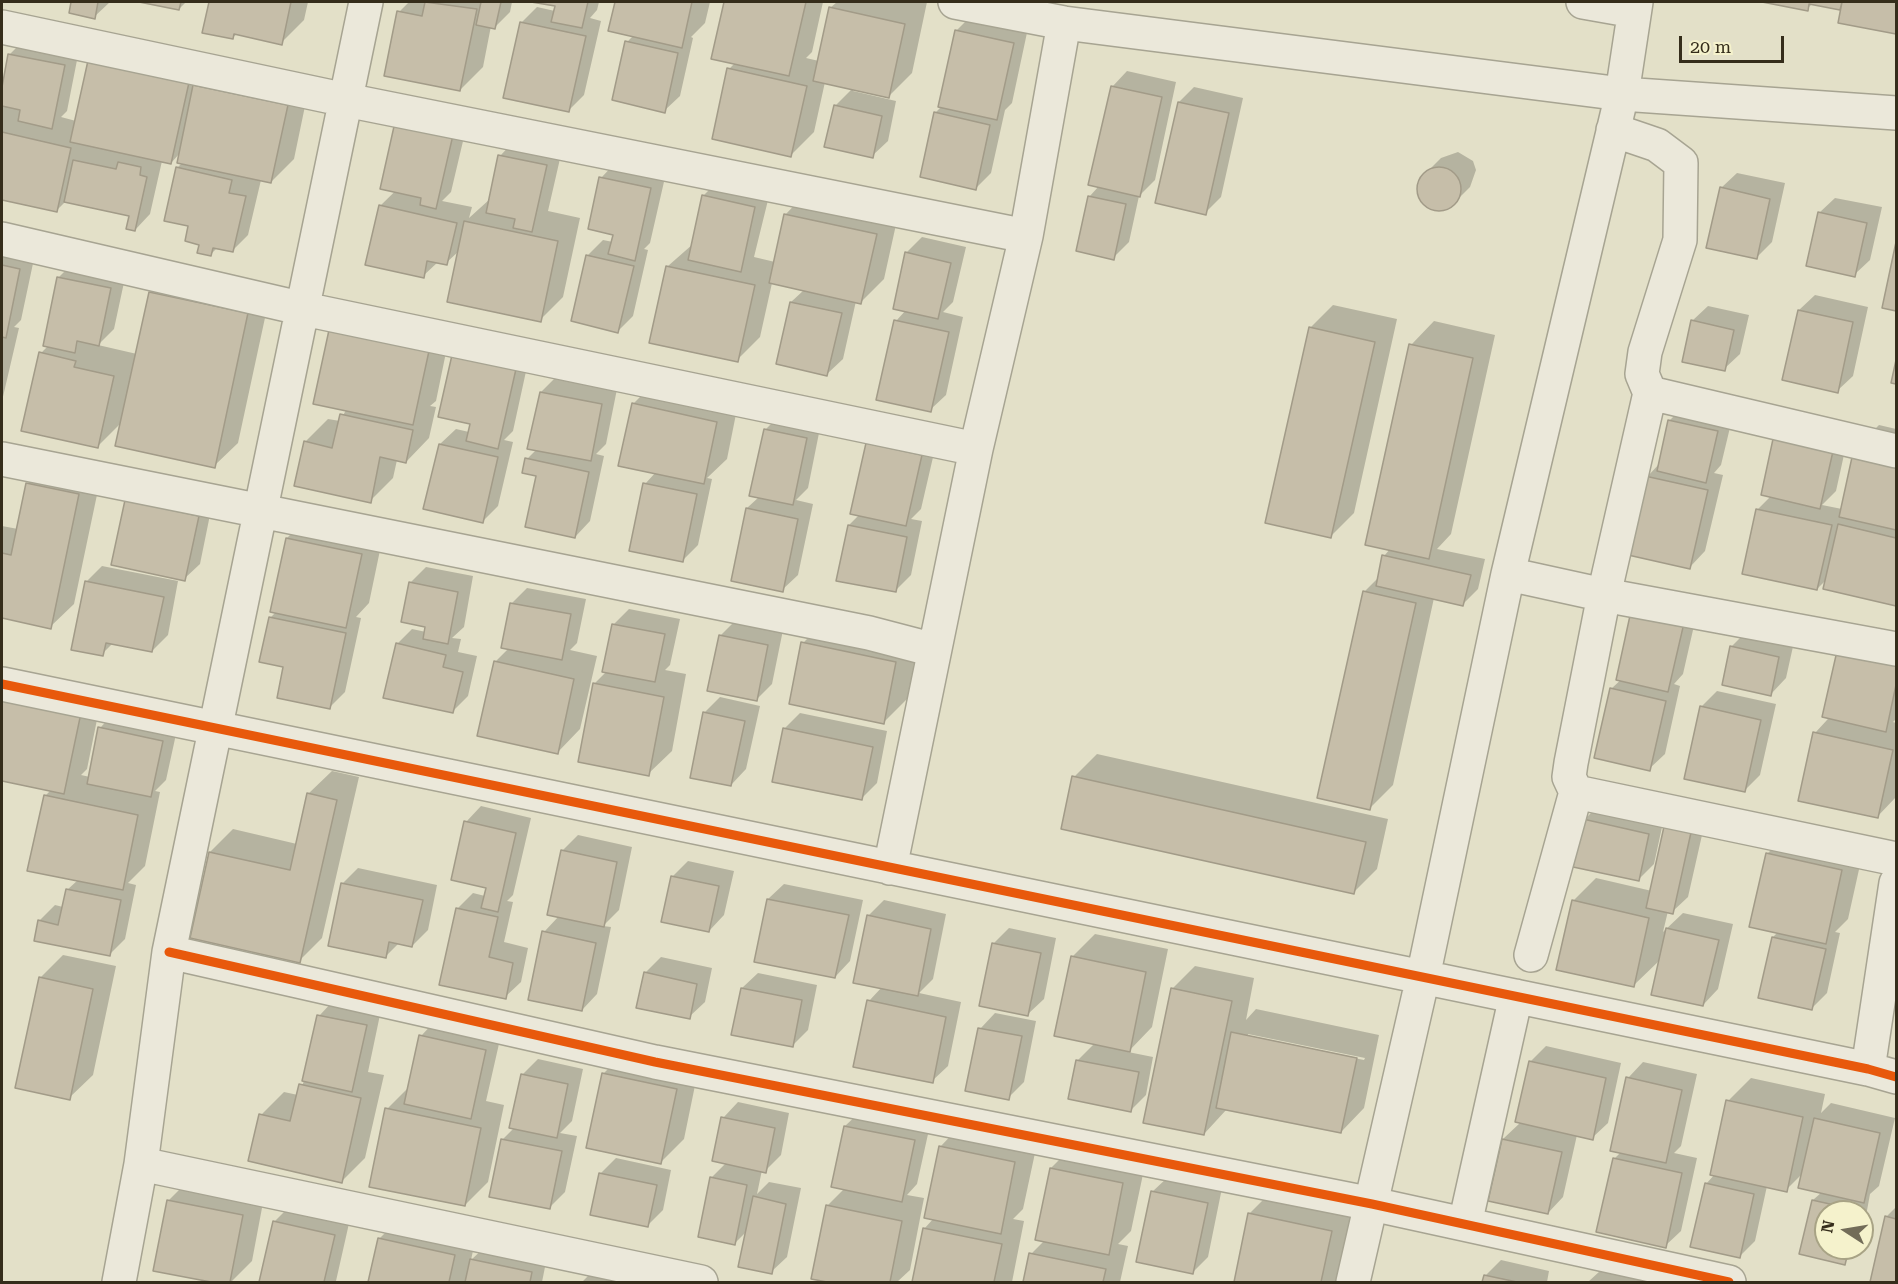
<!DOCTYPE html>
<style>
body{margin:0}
#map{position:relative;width:1898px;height:1284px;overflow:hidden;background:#e3e0c8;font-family:"Roboto Serif",serif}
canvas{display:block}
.frame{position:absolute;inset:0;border:3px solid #352d1b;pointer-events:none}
.north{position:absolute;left:1814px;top:1200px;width:60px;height:60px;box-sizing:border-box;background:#f5f2cc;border:2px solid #a8a385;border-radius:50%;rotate:282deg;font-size:16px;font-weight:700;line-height:24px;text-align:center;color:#352d1b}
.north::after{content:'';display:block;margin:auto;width:21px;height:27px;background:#726c58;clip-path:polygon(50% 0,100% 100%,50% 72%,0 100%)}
.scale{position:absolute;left:1679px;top:36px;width:105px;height:27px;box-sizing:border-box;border:3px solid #352d1b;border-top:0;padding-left:8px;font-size:18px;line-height:21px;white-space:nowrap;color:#352d1b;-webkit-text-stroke:4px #f5f2cc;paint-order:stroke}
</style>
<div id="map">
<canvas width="1898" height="1284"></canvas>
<div class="frame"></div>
<div class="north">N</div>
<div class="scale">20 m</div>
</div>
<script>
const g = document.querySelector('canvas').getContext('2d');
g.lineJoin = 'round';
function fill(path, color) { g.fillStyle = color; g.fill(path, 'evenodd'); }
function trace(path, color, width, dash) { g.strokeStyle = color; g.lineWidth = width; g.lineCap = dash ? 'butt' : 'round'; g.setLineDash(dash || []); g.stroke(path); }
fill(new Path2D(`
 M73,2H110L94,17L70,12Z
 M146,2H186L179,9Z
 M210,2H308L304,20L281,43L237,34L232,38L204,32Z
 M409,2H512L510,12L495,27L491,26L483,67L460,90L399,12Z
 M539,2H599L597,10L590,18L601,21L584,95L569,110L521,23L537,7L555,11L557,5Z
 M617,2H710L705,23L691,37L693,38L680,96L664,111L627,42L634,35L610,30Z
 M726,2H823L812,52L806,58L819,61L830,8L837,2H927L912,73L889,96L854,88L853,91L896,101L888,141L872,156L835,106L853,88L825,82L814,132L791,155L729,69L735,63L713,58Z
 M1769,2H1896V33L1840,21L1842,9L1813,3L1807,9Z
 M972,15L1028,28L1012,103L1005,110L991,173L976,188L935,113L941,107L956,31Z
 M25,39L79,50L67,111L61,117L76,121L90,57L310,82L294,159L271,182L261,180L248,235L233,250L218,247L211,254L201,244L177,168L182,163L180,153L171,163L162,161L150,214L135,230L130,215L66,201L56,211L2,198V95L10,54Z
 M1127,71L1176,82L1155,180L1139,196L1129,242L1113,258L1089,197L1099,186L1112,87Z
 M1194,87L1243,98L1221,197L1205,213L1179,102Z
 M468,120L451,192L442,201L472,207L469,218L490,199L500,156L515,140L562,150L548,211L580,218L563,297L540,320L459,251L446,263L438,262L423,276L380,206Z
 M1458,152L1473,161L1476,170L1470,187L1454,203L1437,210L1429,207L1419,192L1425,174L1441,158Z
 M616,162L666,173L650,243L644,249L648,250L633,316L618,331L587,256L603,240L613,242L615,233L601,178Z
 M1737,173L1785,183L1772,242L1757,257L1721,188Z
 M719,180L770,192L754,257L775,262L785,215L808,191L899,211L884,279L861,302L856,301L843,359L827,374L791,302L804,290L772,283L760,337L737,360L651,342L668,266L693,244L703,196Z
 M1835,198L1882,207L1870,260L1854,275L1819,213Z
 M922,237L966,247L953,302L943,312L963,317L946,395L930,410L896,321L906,310V253Z
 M2,247L35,254L21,320L14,327L19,328L2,401Z
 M1896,249V310L1884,307Z
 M74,262L126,273L114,329L98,345L137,354L150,293L173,269L271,290L238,443L214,466L122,422L97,447L41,353L48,346L58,278Z
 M1815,295L1868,307L1853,376L1837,391L1799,310Z
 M1333,305L1397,319L1354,513L1331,536L1310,328Z
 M1708,306L1749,315L1740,354L1724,369L1692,321Z
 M1434,321L1495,335L1451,534L1437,549L1485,559L1478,589L1463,604L1434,598L1393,785L1370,808L1364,592L1379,577L1384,556L1390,549L1411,345Z
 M451,328L436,401L430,406L436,407L429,438L406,462L397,460L393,478L370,501L305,442L328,419L340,421L346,410Z
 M530,353L513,431L504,440L513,442L498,506L483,521L440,444L456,429L469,432L471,422L440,416Z
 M556,377L617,389L606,444L596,454L604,456L590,521L575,537L527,459L537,449L541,392Z
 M656,381L739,399L727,459L707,478L712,479L698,545L683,560L645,484L656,472L633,404Z
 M1685,405L1733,415L1721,465L1714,473L1723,475L1705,551L1690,567L1647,477L1660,463L1670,420Z
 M1793,410L1851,423L1836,491L1822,505L1842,509L1856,448L1879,425L1896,429V605L1825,588L1828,578L1817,589L1757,510L1771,496Z
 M781,414L821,423L808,488L796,500L813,504L798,575L782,590L747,508L759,497L765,430Z
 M883,428L937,440L921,509L911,519L922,521L911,575L895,591L849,525L860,514L867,444Z
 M50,460L102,471L74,604L50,627L2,617L5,579L2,578V526L18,529L27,484Z
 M213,500L200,564L184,579L127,501Z
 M310,515L384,531L369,603L356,617L361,618L345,692L329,708L285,666L270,618L276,612L287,538Z
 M102,566L178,581L168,635L152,651L113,643L102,654L86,582Z
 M426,567L473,576L464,627L452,638L461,639L458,652L477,656L468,696L453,711L397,644L412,629L426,632L427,626L410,583Z
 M527,588L586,599L577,643L570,650L597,656L580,729L557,753L495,662L509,648L512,603Z
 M1698,608L1683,674L1674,684L1680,686L1665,754L1649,769L1611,689Z
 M629,609L680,619L670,665L665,670L686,674L672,751L648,774L594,684L607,671L614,624Z
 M736,620L783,630L772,684L756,700L720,636Z
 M826,620L919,639L907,699L883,723L803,643Z
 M1747,631L1794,642L1786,678L1771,694L1731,647Z
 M1896,645V719L1893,722L1896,723V797L1877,817L1815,733Z
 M2,678L103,690L87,769L81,775L90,777L100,728L115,712L178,725L166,780L155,791L160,792L145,866L128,883L136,885L125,939L109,955L39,921L55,905L63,907L67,890L78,880L45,796L51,790L2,780Z
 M1717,691L1776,704L1760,775L1745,790L1701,707Z
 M720,697L760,706L746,769L731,785L704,713Z
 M800,713L887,731L877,783L861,799L784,729Z
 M1097,754L1388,819L1377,869L1354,892L1074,777Z
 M332,771L359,777L322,938L299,961L210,852L233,829L297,844L308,794Z
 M1600,804L1664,818L1654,864L1638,880L1584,820Z
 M481,806L531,818L513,895L507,901L513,902L504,942L528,948L521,982L505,997L457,909L473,893L485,896L488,887L466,822Z
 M1707,813L1688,897L1672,912L1668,911L1663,932L1683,913L1733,924L1718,989L1703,1005L1661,959L1634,985L1573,901L1596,878L1652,891L1666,823Z
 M1790,831L1864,847L1848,919L1835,932L1840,933L1827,993L1812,1008L1773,937L1778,932L1767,854Z
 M578,835L632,847L619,910L603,926L611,927L597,994L582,1010L544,932L559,916L562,851Z
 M688,861L734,871L724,915L709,931L672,877Z
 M358,868L437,885L428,930L412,946L399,943L386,956L342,884Z
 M784,884L863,900L850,961L835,977L768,899Z
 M884,900L946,914L933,979L919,993L961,1002L948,1066L932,1081L869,1001L882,987L868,916Z
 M1009,928L1056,938L1044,999L1028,1014L993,944Z
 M1095,934L1168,949L1152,1027L1128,1052L1153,1057L1146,1095L1130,1111L1078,1060L1095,1043L1072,957Z
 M63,955L116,966L93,1075L69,1098L40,978Z
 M661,957L712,968L705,1002L689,1017L645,973Z
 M1195,966L1254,978L1246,1020L1256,1009L1379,1035L1364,1108L1341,1132L1227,1109L1204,1134L1172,989ZM1248,1034L1365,1058L1364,1060L1248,1037Z
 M758,973L817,985L808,1030L792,1046L742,988Z
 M334,1000L381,1010L368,1072L384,1075L365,1158L342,1181L261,1115L284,1092L298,1095L304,1081L319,1016Z
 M995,1013L1036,1021L1024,1082L1008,1098L980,1029Z
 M436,1020L501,1035L486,1101L504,1105L488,1182L465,1205L387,1109L410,1086L421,1036Z
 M1546,1046L1621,1063L1608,1123L1592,1138L1577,1135L1563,1197L1548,1213L1490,1200L1503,1139L1521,1122L1530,1062Z
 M626,1051L699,1066L684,1139L661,1162L603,1074Z
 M538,1059L583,1069L572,1121L560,1133L577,1136L565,1192L549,1208L502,1140L514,1128L522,1075Z
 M1643,1062L1697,1074L1681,1146L1674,1153L1697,1158L1681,1231L1665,1246L1614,1159L1621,1152L1628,1078Z
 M1751,1078L1825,1094L1821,1113L1831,1103L1895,1118L1879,1186L1870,1194L1862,1238V1212H1826V1248H1859L1844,1263L1801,1253L1813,1200L1822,1192L1803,1173L1786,1190L1767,1186L1755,1241L1739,1257L1706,1184L1715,1174L1728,1101Z
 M738,1102L789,1113L781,1155L765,1171L762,1170L757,1194L769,1182L801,1188L787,1257L771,1272L747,1231L735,1243L711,1178L726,1163L723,1118Z
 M861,1111L930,1125L917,1184L907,1195L924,1198L910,1270L897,1282H834L812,1278L827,1206L845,1188V1126Z
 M963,1123L1038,1139L1023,1209L1013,1219L1024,1221L1012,1282H913L924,1229L934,1218L940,1147Z
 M1074,1145L1146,1160L1131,1231L1118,1244L1128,1246L1120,1282H1025L1031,1254L1044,1241L1051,1168Z
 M616,1158L671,1170L663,1210L647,1226L600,1174Z
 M192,1177L265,1192L252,1261L231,1282L155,1270L169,1200Z
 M1168,1177L1222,1188L1208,1257L1193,1272L1152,1192Z
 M1273,1190L1355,1208L1339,1279L1336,1282H1235L1249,1214Z
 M290,1206L350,1219L336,1281L343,1282H261L274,1222Z
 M1896,1207V1282H1872L1886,1217Z
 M402,1216L477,1232L471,1260L487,1245L547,1257L542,1282H370L379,1239Z
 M1501,1260L1549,1271L1547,1282H1483L1485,1276Z
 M596,1268L647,1282H582Z
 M1600,1271L1648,1282H1588Z`), '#0003');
const building = new Path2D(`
 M71,2H98L95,19L69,13Z
 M139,2H181L179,10Z
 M209,2H291L282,45L234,34L233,39L202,33Z
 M425,2L477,9L460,91L384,76L397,11L422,16Z
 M481,2H501L495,29L476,25Z
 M531,2H588L582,28L551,22L555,6Z
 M615,2H692L682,48L608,31Z
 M724,2H806L789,76L711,59Z
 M1762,2H1842L1840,10L1809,4L1808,11Z
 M1842,2H1896V34L1838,23Z
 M829,7L905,24L889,98L813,81Z
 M520,22L586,36L569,112L503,98Z
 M955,30L1014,43L997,120L938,107Z
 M625,41L678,53L665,113L612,100Z
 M8,54L65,65L52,129L18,121L20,110L2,106V87Z
 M89,56L190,78L171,164L70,142Z
 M727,68L807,86L791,157L712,139Z
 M193,85L288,105L271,183L177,163Z
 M1111,86L1162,97L1140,197L1088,185Z
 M1178,102L1229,113L1206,215L1155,203Z
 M834,105L882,116L873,158L824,147Z
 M934,112L990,125L976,190L920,177Z
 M395,122L453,135L436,209L420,205L421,198L380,189Z
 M2,132L71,148L57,212L2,200Z
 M498,155L547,165L532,232L513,228L515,219L486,213Z
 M73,160L116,169L118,162L141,167L140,175L147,177L135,231L126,229L129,216L64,202Z
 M176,167L232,180L229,193L246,196L233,252L213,248L211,256L197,253L199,245L185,241L188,226L164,221Z
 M1417 189a22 22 0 1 1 44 0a22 22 0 1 1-44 0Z
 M599,177L651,188L635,261L608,254L613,235L588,229Z
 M1720,187L1770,199L1757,259L1706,248Z
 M702,195L755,207L741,272L688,260Z
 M1088,196L1126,204L1114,260L1076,251Z
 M379,205L457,223L447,265L427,261L424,278L365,265Z
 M1818,212L1867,223L1855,277L1806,266Z
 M784,214L877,234L861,304L769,283Z
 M464,221L558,241L541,322L447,302Z
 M1896,242V311L1882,308Z
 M905,252L951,263L938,319L893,309Z
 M586,255L634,266L618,333L571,321Z
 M2,265L20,269L6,338L2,337Z
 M666,266L755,285L738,362L649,343Z
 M57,277L111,288L99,346L77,341L75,353L43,346Z
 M149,292L248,313L215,468L115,446Z
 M790,302L842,313L827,376L776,364Z
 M1798,310L1853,322L1838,393L1782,380Z
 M894,320L949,332L931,412L876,400Z
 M1691,320L1734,330L1725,371L1682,362Z
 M1309,327L1375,342L1331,538L1265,523Z
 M329,330L429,351L413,425L313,404Z
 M1409,344L1473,358L1429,559L1365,545Z
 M39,352L76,361L74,367L114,376L98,448L21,431Z
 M452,355L516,369L498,449L466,441L470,424L438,417Z
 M1896,360V384L1891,383Z
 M540,392L602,404L591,461L527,449Z
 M632,403L717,422L704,484L618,466Z
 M340,414L413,430L406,463L380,457L371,503L294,486L304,441L332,448Z
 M1668,420L1718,431L1706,483L1657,471Z
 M1776,425L1836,438L1820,509L1761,495Z
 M764,429L807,438L793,505L749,496Z
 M866,443L922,455L906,526L850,514Z
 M439,444L498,457L483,523L423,509Z
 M1854,448L1896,457V530L1839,517Z
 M525,458L589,472L575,538L525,527L536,476L522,473Z
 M1645,476L1708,490L1690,569L1628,555Z
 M26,483L79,494L51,629L2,618V553L11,555Z
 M643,483L697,494L683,562L629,551Z
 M125,500L199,516L185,581L111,565Z
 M746,508L798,519L783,592L731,581Z
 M1756,509L1832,525L1817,590L1742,574Z
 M1838,524L1896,538V606L1823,589Z
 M848,525L907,537L896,592L836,581Z
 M286,538L362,554L346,628L270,612Z
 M1382,555L1471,575L1463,606L1376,586Z
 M85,581L164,597L152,652L106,643L103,656L71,650Z
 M409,582L458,592L448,644L423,639L425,627L401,622Z
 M1363,591L1416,603L1370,810L1317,798Z
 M510,603L571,614L562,660L501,648Z
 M1631,611L1684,623L1668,692L1616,680Z
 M269,617L346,633L330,709L277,698L283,667L259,662Z
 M612,624L665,634L655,682L602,672Z
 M719,635L768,645L757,701L707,691Z
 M801,642L896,662L884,724L789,704Z
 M396,643L446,655L443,667L463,672L453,713L383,698Z
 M1730,646L1779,657L1771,696L1722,685Z
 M1837,651L1896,664V685L1886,732L1822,717Z
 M494,661L574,679L558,754L477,736Z
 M593,683L664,697L649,776L578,762Z
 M1610,688L1666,701L1650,771L1594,758Z
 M2,696L81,713L64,794L2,781Z
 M1700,706L1761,720L1745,792L1684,779Z
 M703,712L745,721L731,786L690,778Z
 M98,727L163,741L151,797L87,784Z
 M783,728L873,747L862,800L772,782Z
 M1813,732L1893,750L1878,818L1798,801Z
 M1072,776L1366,842L1354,894L1061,829Z
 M307,793L337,800L300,963L190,938L209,852L290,870Z
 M44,795L138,815L123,890L27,871Z
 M1583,819L1649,834L1639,881L1573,867Z
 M464,821L516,833L498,912L481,908L486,888L451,880Z
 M1665,822L1692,828L1673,914L1646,908Z
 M561,850L617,862L604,927L547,915Z
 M1766,853L1842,870L1826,944L1749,927Z
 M671,876L719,886L709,932L661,922Z
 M341,883L423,900L412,947L389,942L386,958L328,946Z
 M66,889L121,900L110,956L34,941L38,920L58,925Z
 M767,899L849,915L835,978L754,962Z
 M1572,900L1649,918L1634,987L1556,970Z
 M456,908L498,917L489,957L513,963L506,999L439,985Z
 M867,915L931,929L918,996L853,983Z
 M1666,928L1719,940L1703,1006L1651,995Z
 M542,931L596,943L582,1011L528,1000Z
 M1772,937L1826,949L1812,1010L1758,998Z
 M992,943L1041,953L1028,1016L979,1006Z
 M1071,956L1146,972L1130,1052L1054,1036Z
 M644,972L697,984L690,1019L636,1008Z
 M39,977L93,989L70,1100L15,1088Z
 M741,988L802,1000L793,1047L731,1035Z
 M1171,988L1232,1001L1204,1135L1143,1123Z
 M867,1000L946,1017L933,1083L853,1067Z
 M317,1015L367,1025L352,1092L302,1081Z
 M978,1028L1022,1036L1009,1100L965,1091Z
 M1231,1032L1357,1058L1341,1133L1216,1108Z
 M419,1035L486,1050L471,1119L404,1104Z
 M1076,1060L1139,1072L1131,1112L1068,1099Z
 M1529,1061L1606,1078L1593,1140L1515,1122Z
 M602,1073L677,1089L661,1164L586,1148Z
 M521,1074L568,1084L557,1138L509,1128Z
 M1626,1077L1682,1090L1666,1163L1610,1151Z
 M299,1084L361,1098L342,1183L248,1161L259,1114L290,1121Z
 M1726,1100L1803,1117L1787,1192L1710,1175Z
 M385,1108L481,1128L465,1206L369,1187Z
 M721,1117L775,1128L766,1173L712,1161Z
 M1814,1118L1880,1133L1864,1203L1798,1188Z
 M844,1126L915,1140L902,1202L831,1187Z
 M501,1139L562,1151L550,1209L489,1197Z
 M1502,1139L1562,1152L1548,1214L1488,1201Z
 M939,1146L1015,1162L1001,1234L924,1218Z
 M1613,1158L1682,1173L1666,1248L1596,1232Z
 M1050,1168L1123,1183L1109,1255L1035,1240Z
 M599,1173L657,1185L648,1227L590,1215Z
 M710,1177L747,1185L735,1245L698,1237Z
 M1705,1183L1754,1194L1740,1258L1690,1247Z
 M1151,1191L1208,1203L1193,1274L1136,1262Z
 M753,1196L786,1204L772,1274L738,1267Z
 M167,1200L243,1215L230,1282H211L153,1271Z
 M1812,1200L1857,1210L1826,1212V1248H1849L1845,1265L1799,1254Z
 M826,1205L902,1221L890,1282H827L811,1279Z
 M1248,1213L1332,1231L1321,1282H1234Z
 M1885,1216L1896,1219V1282H1870Z
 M273,1221L335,1235L324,1282H259Z
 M923,1228L1002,1244L994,1282H912Z
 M378,1238L455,1255L449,1282H368Z
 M1029,1253L1106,1269L1103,1282H1023Z
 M470,1259L532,1272L530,1282H465Z
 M1484,1275L1517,1282H1482Z`);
fill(building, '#c6bea9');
trace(building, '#a29b88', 1.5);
const minor = new Path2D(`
 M955,2L1064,23L1622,94L1896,113
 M1583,2L1634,11
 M2,27L346,100L1026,236
 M1613,130L1657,145L1681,163L1680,240L1645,352L1642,374L1650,393L1896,451
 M2,239L304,309L976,449
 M1650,393L1604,595L1571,763L1569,777L1576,792L1896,859
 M2,459L869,633L934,650
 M1508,574L1604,595L1896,649
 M2,684L1868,1069L1896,1077
 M890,868L976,449L1026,236L1064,23
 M169,952L655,1062L1372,1204L1729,1282
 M1531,955L1576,792
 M1868,1069L1896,883
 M141,1164L701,1282
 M1465,1224L1516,996
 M119,1282L141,1164L169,952L366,2
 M1353,1282L1423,977L1508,574L1622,94L1636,2`);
trace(minor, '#a7a492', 36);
trace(minor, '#ebe8da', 33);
trace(new Path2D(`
 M2,684L1868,1069L1896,1077
 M169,952L655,1062L1372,1204L1729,1282`), '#e8590c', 9);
</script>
